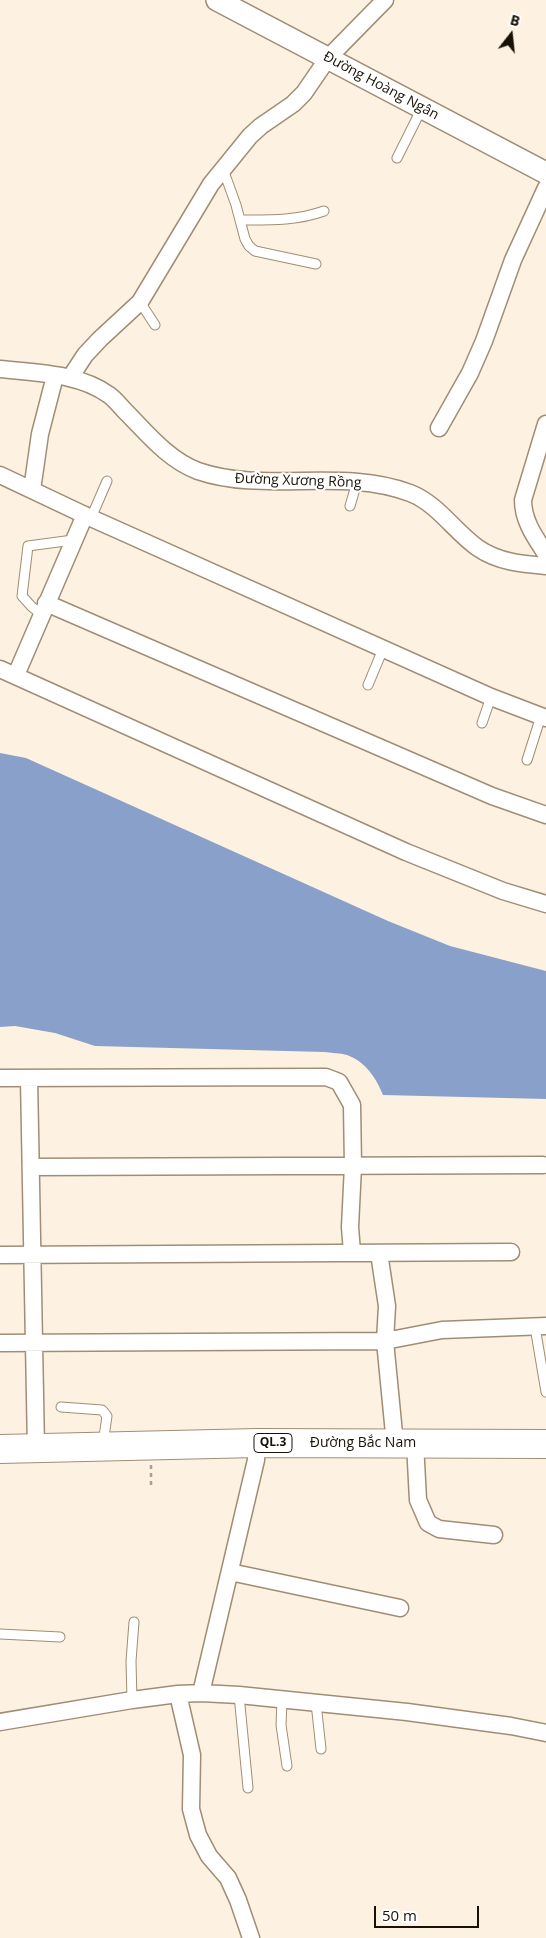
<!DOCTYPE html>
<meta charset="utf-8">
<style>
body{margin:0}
#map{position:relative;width:546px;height:1938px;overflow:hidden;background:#fdf2e2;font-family:"Open Sans",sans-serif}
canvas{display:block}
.north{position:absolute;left:486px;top:10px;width:50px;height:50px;-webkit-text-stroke:4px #fff;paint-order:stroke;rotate:16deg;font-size:14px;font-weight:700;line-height:20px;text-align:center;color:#171107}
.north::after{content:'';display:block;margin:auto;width:18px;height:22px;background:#171107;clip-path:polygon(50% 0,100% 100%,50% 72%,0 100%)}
.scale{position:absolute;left:374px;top:1906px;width:105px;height:22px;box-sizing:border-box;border:2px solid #171107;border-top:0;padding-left:6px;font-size:15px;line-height:18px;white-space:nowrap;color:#171107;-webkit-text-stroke:4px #fff;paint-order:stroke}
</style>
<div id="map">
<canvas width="546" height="1938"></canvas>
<div class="north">B</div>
<div class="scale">50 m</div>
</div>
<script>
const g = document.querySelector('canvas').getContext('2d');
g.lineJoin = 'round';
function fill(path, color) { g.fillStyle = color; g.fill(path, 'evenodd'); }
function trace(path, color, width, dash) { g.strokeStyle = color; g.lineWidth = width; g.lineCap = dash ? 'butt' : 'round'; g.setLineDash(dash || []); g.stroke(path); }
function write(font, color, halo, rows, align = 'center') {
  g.font = font + ' "Open Sans",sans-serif'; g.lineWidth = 4.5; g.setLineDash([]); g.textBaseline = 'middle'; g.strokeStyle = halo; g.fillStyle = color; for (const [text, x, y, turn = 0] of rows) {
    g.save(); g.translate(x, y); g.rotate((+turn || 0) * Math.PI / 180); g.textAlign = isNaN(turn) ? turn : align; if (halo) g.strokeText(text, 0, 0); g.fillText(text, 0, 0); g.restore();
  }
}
fill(new Path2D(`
 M0,753L26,758L388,921L450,946L546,971V1099L383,1095C376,1078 366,1062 347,1055C340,1053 331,1053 324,1052L95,1046L55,1033L15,1026L0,1027Z`), '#89a0ca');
const service = new Path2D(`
 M397,158L422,108
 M223,169L236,205L245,239L249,246L255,251L316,264
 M240,220C269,220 296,221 324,211
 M140,302L155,325
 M350,506L357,482
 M91,518L107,481
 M41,614L32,607L22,596L28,546L73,540
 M368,685L383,649
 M482,723L491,697
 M527,760L541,716
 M535,1327L546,1392
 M61,1407L102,1410L107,1416L103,1444
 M0,1634L60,1637
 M239,1695L248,1788
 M132,1700L131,1661L134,1622
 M282,1701L281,1725L287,1766
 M316,1703L321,1749`);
const minor = new Path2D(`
 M0,369C35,373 79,373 109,395C115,399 120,406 125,411C146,432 168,460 198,471C265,494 342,467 410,493C437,503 455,532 478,548C498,562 522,564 546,566
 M70,378L85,355L100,339L140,302L211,184L250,136L261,126L293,104L304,93L328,58L385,0
 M546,424L523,500C523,521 535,537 546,554
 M439,428L470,373L484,341L513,260L546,188
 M0,475L91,518L491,697L546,718
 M32,490L40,434L55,376
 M46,603L492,796L546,815
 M0,669L406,852L503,891L546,904
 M16,675L85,515
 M0,1078L326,1077L339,1082L352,1105L353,1166L350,1227L352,1252
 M29,1078L36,1449
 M31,1167L543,1165
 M379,1253L387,1306L385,1341L395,1444
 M0,1255L511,1252
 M0,1343L385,1341L442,1330L546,1326
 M415,1443L418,1500L428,1523L439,1529L494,1535
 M230,1572L400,1608
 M201,1693L256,1460L257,1443
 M178,1694L192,1755L191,1809L198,1835L209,1856L228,1878L238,1900L251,1938
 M0,1722L132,1700L178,1694L201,1693L239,1695L407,1712L511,1726L546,1733`);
const tertiary = new Path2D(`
 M217,0L546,173`);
const trunk = new Path2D(`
 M0,1449L257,1443L546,1444`);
trace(service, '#9f8e75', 11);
trace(minor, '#9f8e75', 19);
trace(tertiary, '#9f8e75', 24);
trace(trunk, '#9f8e75', 30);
trace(new Path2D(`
 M151,1465V1488`), '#a9a092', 2.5, [4, 4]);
trace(service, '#fff', 9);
trace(minor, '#fff', 16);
trace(tertiary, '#fff', 21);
trace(trunk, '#fff', 28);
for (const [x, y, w] of [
 [273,1443,38]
]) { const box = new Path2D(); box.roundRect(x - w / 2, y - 9.5, w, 19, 4); g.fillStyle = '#fff'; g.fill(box); trace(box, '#171107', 1); }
write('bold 12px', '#171107', null, [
 ["QL.3",273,1443]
]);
write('14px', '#171107', '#fff', [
 ["Đường Hoàng Ngân",381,86,28],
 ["Đường Xương Rồng",298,481,2],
 ["Đường Bắc Nam",363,1443]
]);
</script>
